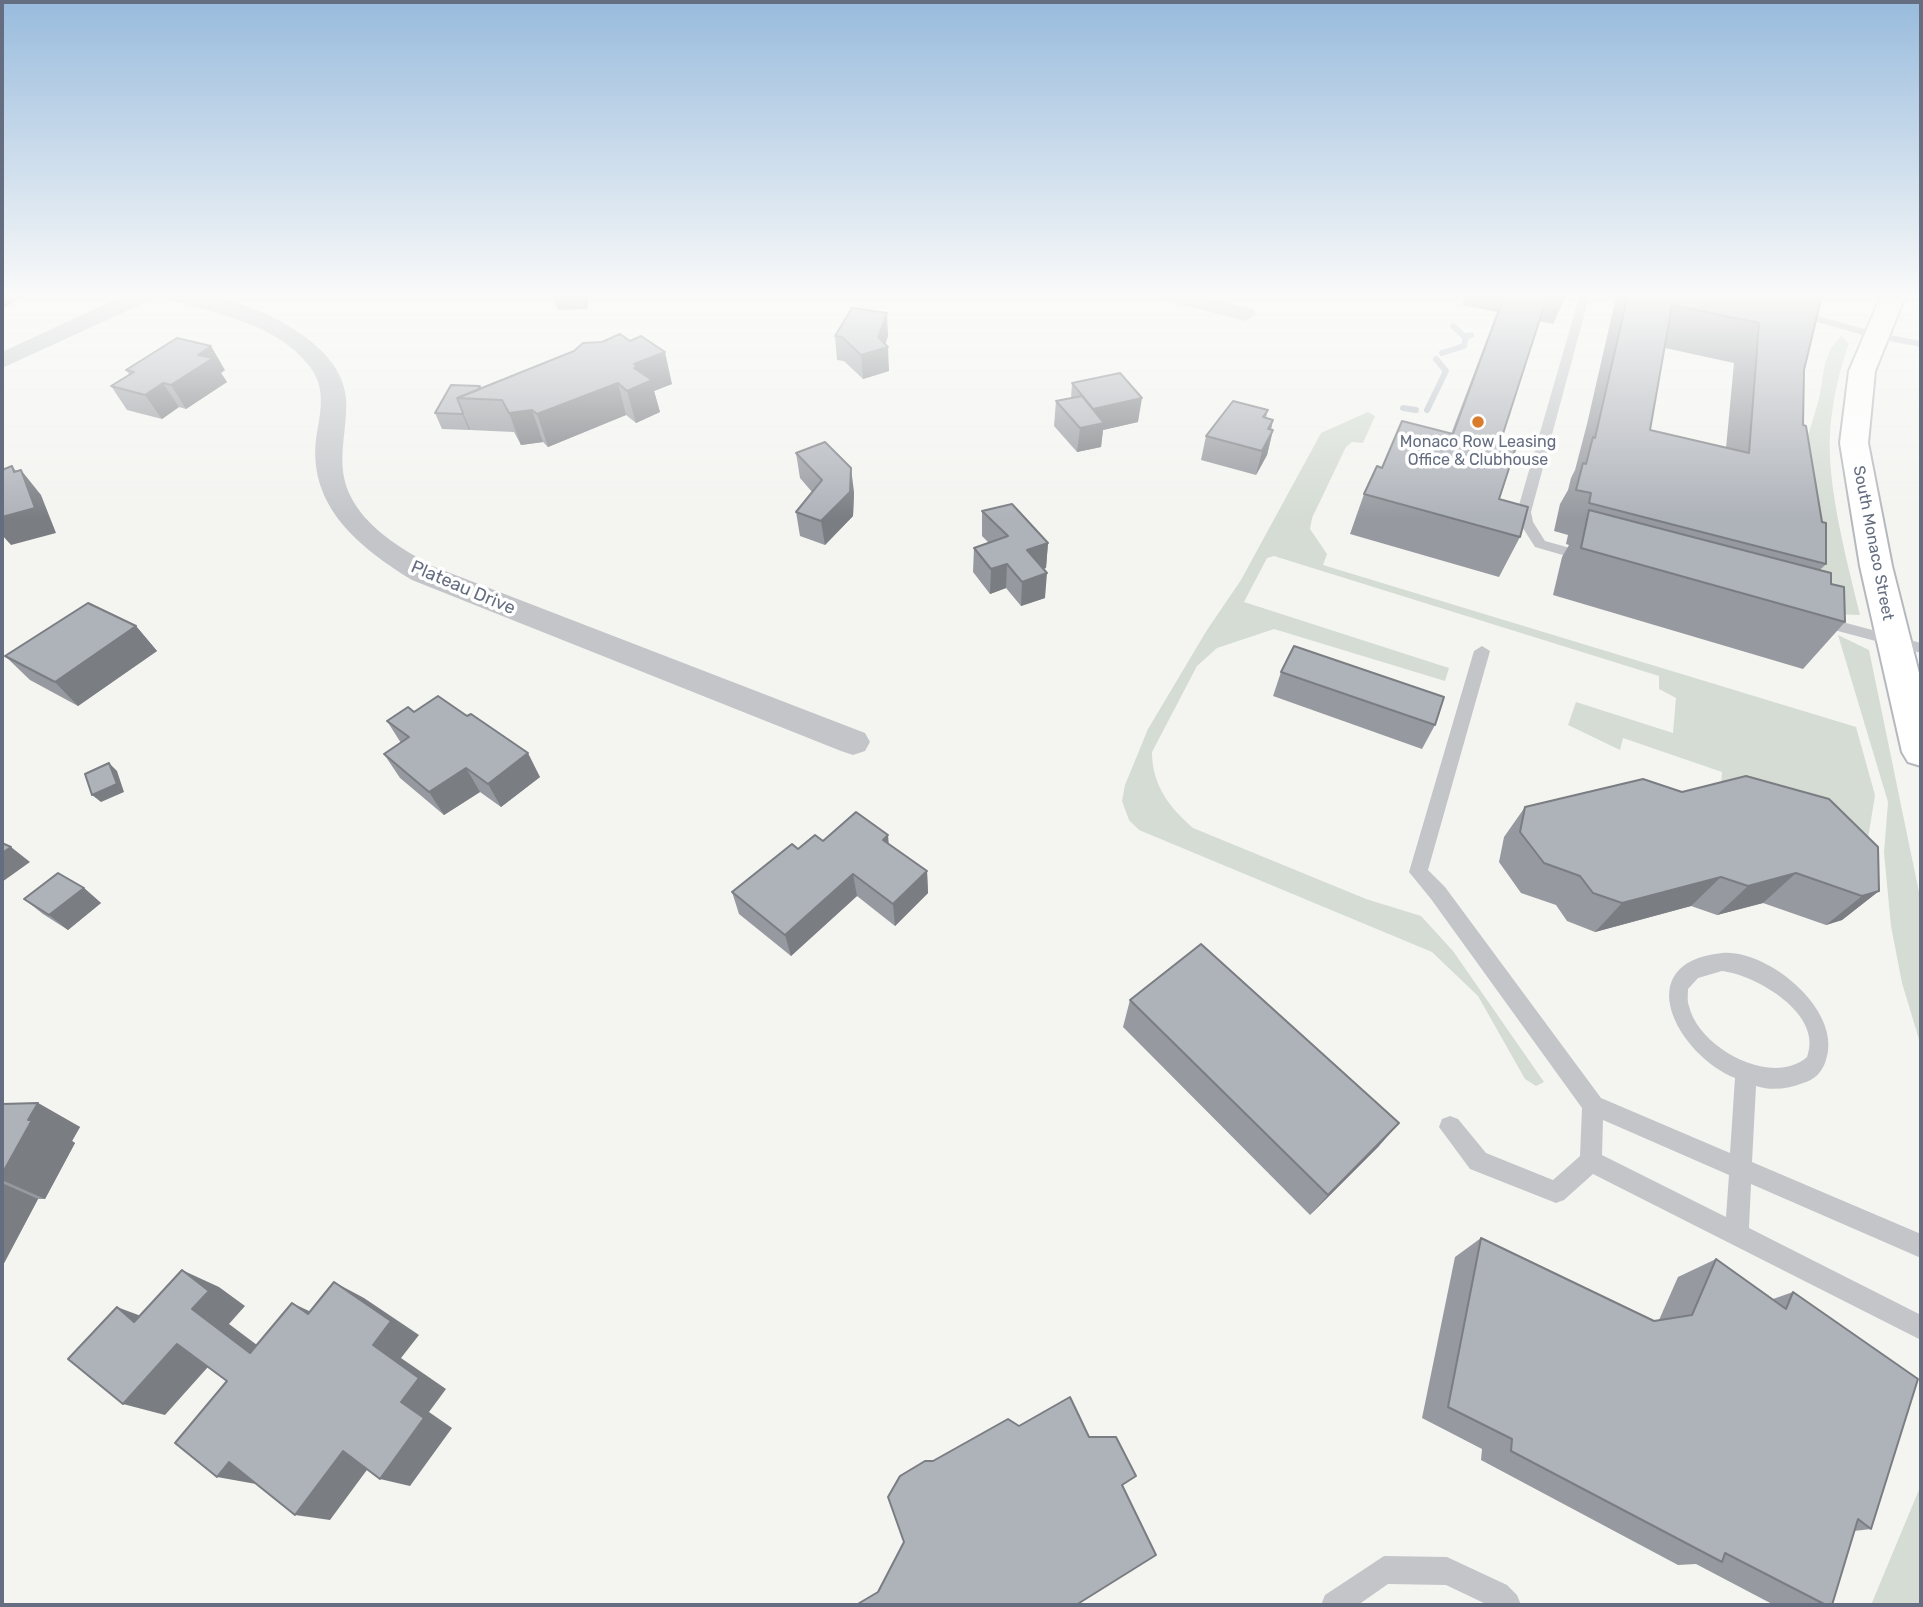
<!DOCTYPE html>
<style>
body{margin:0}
#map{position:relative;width:1923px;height:1607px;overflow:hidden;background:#f4f5f1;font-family:Rubik,sans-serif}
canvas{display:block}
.frame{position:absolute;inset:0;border:4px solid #656e81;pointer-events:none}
</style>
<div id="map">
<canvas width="1923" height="1607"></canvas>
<div class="frame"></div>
</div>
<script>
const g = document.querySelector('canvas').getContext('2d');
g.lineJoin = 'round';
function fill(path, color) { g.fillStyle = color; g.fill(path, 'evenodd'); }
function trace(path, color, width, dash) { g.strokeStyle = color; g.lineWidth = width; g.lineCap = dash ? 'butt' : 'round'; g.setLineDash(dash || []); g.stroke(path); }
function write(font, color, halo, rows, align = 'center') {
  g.font = font + ' Rubik,sans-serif'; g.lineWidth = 7; g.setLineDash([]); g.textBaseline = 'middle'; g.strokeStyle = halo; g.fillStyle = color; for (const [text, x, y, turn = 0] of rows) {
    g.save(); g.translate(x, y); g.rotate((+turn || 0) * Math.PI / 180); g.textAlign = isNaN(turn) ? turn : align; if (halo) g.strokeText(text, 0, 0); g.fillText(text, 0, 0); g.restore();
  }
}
fill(new Path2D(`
 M1841,336L1849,343C1839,372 1832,402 1830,433C1827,488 1847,561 1860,615L1831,614L1812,519L1804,449L1819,399L1825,363L1831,348Z
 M1368,412L1375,416L1363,443L1352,442L1346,447L1312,518L1310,529L1327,554L1323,565L1856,727L1875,795L1868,839L1721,784L1722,772L1623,738L1620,750L1568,725L1576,702L1673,733L1676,698L1659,689V676L1274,556L1267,558L1244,602L1449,668L1445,681L1274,629L1217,648L1197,666L1152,752C1152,785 1169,807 1193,828L1366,899L1421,916L1453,951L1544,1082L1536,1086L1525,1079L1478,996L1432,952L1139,830L1129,820L1122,801L1125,785L1148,729L1207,630L1241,580L1321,433Z
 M1838,635L1869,650L1921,902V1046L1902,983L1891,926L1884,853L1888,802Z
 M1921,1485V1605H1871Z`), '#d4dcd3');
trace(new Path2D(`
 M1453,326L1466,338
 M1442,353L1464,346L1466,336L1471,335
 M1403,408L1416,410
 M1427,410L1446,371L1436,359`), '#c0c6cd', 6);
const secondary = new Path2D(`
 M1882,294H1906L1875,371L1868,443L1892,566L1921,681V766L1908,762L1902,752L1860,566L1840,443L1849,371Z`);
trace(secondary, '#b5b8bd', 4);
fill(new Path2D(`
 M1580,294H1590L1531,512L1533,522L1545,541L1592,554V560L1587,562L1535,547L1519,522L1517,512Z
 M1796,310L1875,332L1921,341V347L1874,338L1792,315L1790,313Z
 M1820,616L1921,643V653L1815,625L1812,621L1815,617Z
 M1482,646L1490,651L1428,870L1445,887L1601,1098L1730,1153L1735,1078C1678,1055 1627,963 1722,953C1769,949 1846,1013 1825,1063C1821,1073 1814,1080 1803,1083C1788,1089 1772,1091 1756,1086L1752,1162L1921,1234V1258L1751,1184L1749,1228L1921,1315V1340L1593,1174L1564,1200L1556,1203L1470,1169L1439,1127L1442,1119L1450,1116L1458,1119L1486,1153L1553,1180L1580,1156L1582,1108L1431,899L1409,872L1474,651ZM1722,971C1756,975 1824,1014 1807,1057C1771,1088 1698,1047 1689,1006C1687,1001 1688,994 1688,989L1698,978ZM1603,1120L1729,1175L1726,1217L1602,1155Z
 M1384,1556L1447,1557L1507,1585L1517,1595L1521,1605H1488L1446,1585L1388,1584L1358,1605H1321L1325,1595Z`), '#c3c5c9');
fill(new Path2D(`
 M127,294H156L153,299L2,368V352Z
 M165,294C176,294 187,293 197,294C248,299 342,340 346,398C348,432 335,461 349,493C365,528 401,548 432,566L865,733L870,742L865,751L853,755L841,751L412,580C360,548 308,507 316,439C320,414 327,389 310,367C278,324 217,314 168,299Z
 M1156,294H1193L1253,309L1256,314L1245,321L1159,299Z`), '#c3c5c9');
fill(secondary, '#fff');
fill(new Path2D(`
 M552,294H589L587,309L558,310Z
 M1466,294H1567L1553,324L1539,321L1499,446V499L1520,537L1499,577L1350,534L1364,494L1382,468L1451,434L1497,312L1462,305Z
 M1611,294H1828L1827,295L1824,294L1820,303L1804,370L1803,425L1826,564L1820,570L1831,584L1845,622L1803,669L1553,595L1562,557L1569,545L1566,544L1568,535L1554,531L1560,504L1568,490L1571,478L1575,470L1587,424L1616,297L1611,295ZM1665,348L1734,363L1726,448L1650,430Z
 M835,336H888L885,344L889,371L863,379L844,361L837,360Z
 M574,351L672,384L654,391L660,412L636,423L626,415L548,447L543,442L521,445L514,432L470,430V429L469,430L442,429L435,413L451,385L480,386L481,388Z
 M126,370H225L221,373L227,382L186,409L179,407L162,419L127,410L111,386L129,374Z
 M1072,383L1138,422L1103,430L1101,447L1077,452L1054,426L1056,401L1071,398Z
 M1268,410L1266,418L1273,420L1271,430H1273L1267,455L1256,475L1201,460L1206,436Z
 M796,453L854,492L853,516L825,545L800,536L796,512L812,492L800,478Z
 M982,511L1048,543L1046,568L1043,569L1045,598L1021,606L1006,588L990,594L973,572L974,548L989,543L982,536Z
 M136,626L157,651L78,706L30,680L5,656Z
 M1281,672L1435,725L1422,749L1273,696Z
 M414,712L540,777L501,807L480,792L444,815L400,778L384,754L401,743L387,721Z
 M1525,807L1879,891L1842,920L1826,925L1763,903L1717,915L1691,906L1595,932L1567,921L1556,905L1521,893L1499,862L1504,837Z
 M823,841L889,844L927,871L928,893L895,926L857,896L791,956L739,914L732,892L798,849Z
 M84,888L101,903L68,930L43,914L24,899Z
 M1130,1000L1379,1146L1310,1215L1123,1027Z
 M2,1103L4,1104L38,1103L80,1127L72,1141L75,1143L45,1199H38L2,1267Z
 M1481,1238L1654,1321L1659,1320L1678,1277L1716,1259L1773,1299L1793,1292L1871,1529L1854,1531L1832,1605H1774L1696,1564L1678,1565L1481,1460L1482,1449L1422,1418L1455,1257Z`), '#96999f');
fill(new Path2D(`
 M2,294H26L2,309Z
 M582,294H589L587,309Z
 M887,313L888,336L884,348L888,347L889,371L863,379L861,355L878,337Z
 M211,346L225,370L221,373L227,382L186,409L171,385L198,355Z
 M665,352L672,384L654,391L660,412L636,423L627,391L634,364Z
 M163,383L179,407L162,419L145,395Z
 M618,383L626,415L548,447L537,414Z
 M1142,398L1138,422L1103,430L1101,447L1077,452L1080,428L1093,409Z
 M532,410L543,442L521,445L509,413Z
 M463,413L470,429L469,430L462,414Z
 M1273,420L1268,440L1273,430L1267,455L1256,475L1268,429Z
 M12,466L26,484L21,470L41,495L56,533L11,545L2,535V517L14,472Z
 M851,468L854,492L853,516L825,545L821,521Z
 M1048,543L1046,568L1025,575L1027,550Z
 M1007,564L1006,588L990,594L991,569Z
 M1047,573L1045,598L1021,606L1022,582Z
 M136,626L157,651L78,706L55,682Z
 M528,753L540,777L501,807L488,784Z
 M109,763L117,771L124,792L101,802L92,795Z
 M466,768L480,792L444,815L429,792Z
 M888,835L890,858L883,840Z
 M11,847L30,862L2,882V853Z
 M927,871L928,893L895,926L893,904Z
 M1796,873L1763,903L1717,915L1748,886Z
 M853,874L857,896L791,956L785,935Z
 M1721,877L1691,906L1595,932L1622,903Z
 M84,888L101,903L68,930L49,915Z
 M1879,891L1842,920L1826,925L1862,896Z
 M38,1103L80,1127L72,1141L75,1143L45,1199L2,1180V1174L28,1120Z
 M1399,1123L1379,1146L1310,1215L1328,1195Z
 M2,1183L38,1199L2,1267Z
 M182,1270L219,1287L245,1306L229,1324L285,1366L250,1353L192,1309Z
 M334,1282L364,1298L419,1335L401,1358L446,1389L429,1412L452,1428L410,1486L380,1479L401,1402Z
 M292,1303L324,1318L308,1314Z
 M117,1307L157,1322H134Z
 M177,1344L216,1358L165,1415L123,1404Z
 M343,1451L375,1459L330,1520L295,1515Z
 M229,1462L267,1470L256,1484L217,1477Z`), '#7a7d82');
const building = new Path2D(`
 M1505,294H1548L1499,446L1515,450L1499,499L1528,507L1520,537L1364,494L1377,466L1382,468L1402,421L1453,434Z
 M1628,294H1825L1820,303L1804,370L1803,425L1806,426L1822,522L1826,523V564L1589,503L1591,493L1576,490L1583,463L1586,464L1593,437L1595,438ZM1672,305L1759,323L1749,453L1650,430Z
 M852,308L887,313L878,337L888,347L861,355L842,337L835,336Z
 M620,334L630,341L641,336L665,352L634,364L637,366L634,368L652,380L627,391L618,383L537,414L532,410L509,413L502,400L457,398L574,351L583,343L602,342Z
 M177,338L211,346L198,355L213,358L171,385L163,383L145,395L111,386L134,372L126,370Z
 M1120,373L1142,398L1093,409L1072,383Z
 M451,385L480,386L478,390L457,398L463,413L462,414L435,413Z
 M1082,396L1104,423L1080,428L1056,401Z
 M1233,401L1268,410L1263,417L1273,420L1268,429L1273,430L1262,451L1206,436Z
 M825,442L851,468L850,492L821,521L796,512L822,480L796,453Z
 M12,466L14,472L21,470L35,508L2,517V470Z
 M1012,504L1048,543L1027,550L1047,573L1022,582L1007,564L991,569L974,548L1008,536L982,511Z
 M1589,510L1831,573V584L1844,587L1845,622L1581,548Z
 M88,603L136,626L55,682L5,656Z
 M1294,646L1444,697L1435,725L1281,672Z
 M438,696L467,716L471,714L528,753L488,784L466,768L429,792L384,754L409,737L387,721L408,707L414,712Z
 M109,763L117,784L92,795L85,774Z
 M1746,776L1829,799L1878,847L1879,891L1862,896L1796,873L1748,886L1721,877L1622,903L1593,893L1580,876L1544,863L1520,832L1525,807L1643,779L1682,792Z
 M856,812L888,835L883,840L927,871L893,904L853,874L785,935L732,892L792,844L798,849L815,835L823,841Z
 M2,843L11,847L2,853Z
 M58,873L84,888L49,915L24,899Z
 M1201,944L1399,1123L1328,1195L1130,1000Z
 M38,1103L28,1120H32L2,1174V1104Z
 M1481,1238L1654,1321L1692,1315L1716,1259L1786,1309L1793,1292L1918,1379L1871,1529L1858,1519L1832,1605H1826L1725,1553L1722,1562L1511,1451L1512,1439L1448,1407Z
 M182,1270L209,1291L192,1309L250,1353L292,1303L308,1314L334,1282L391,1321L373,1345L419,1378L401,1402L424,1418L380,1479L343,1451L295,1515L229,1462L217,1477L175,1443L227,1381L177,1344L123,1404L68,1359L117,1307L134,1322Z
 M1070,1397L1089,1437H1116L1136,1476L1122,1485L1156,1555L1076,1605H856L878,1592L904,1542L888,1497L900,1476L925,1461H933L1008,1419L1019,1426Z`);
fill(building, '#aeb2b9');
trace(building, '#7a7d82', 2);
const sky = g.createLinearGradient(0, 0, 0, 519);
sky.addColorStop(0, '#98bbdd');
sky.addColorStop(0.57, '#fafaf9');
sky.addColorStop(1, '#fafaf900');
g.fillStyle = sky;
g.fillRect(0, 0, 1923, 519);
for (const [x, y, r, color] of [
 [1478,422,7,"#d97d2d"]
]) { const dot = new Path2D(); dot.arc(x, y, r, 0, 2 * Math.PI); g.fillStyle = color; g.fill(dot); trace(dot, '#fff', 2.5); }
write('16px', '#656e81', '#fff', [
 ["Monaco Row Leasing",1478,442],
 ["Office & Clubhouse",1478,460]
]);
write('16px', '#656e81', '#fff', [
 ["South Monaco Street",1873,543,79]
]);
write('18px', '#656e81', '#fff', [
 ["Plateau Drive",463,588,23]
]);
</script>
